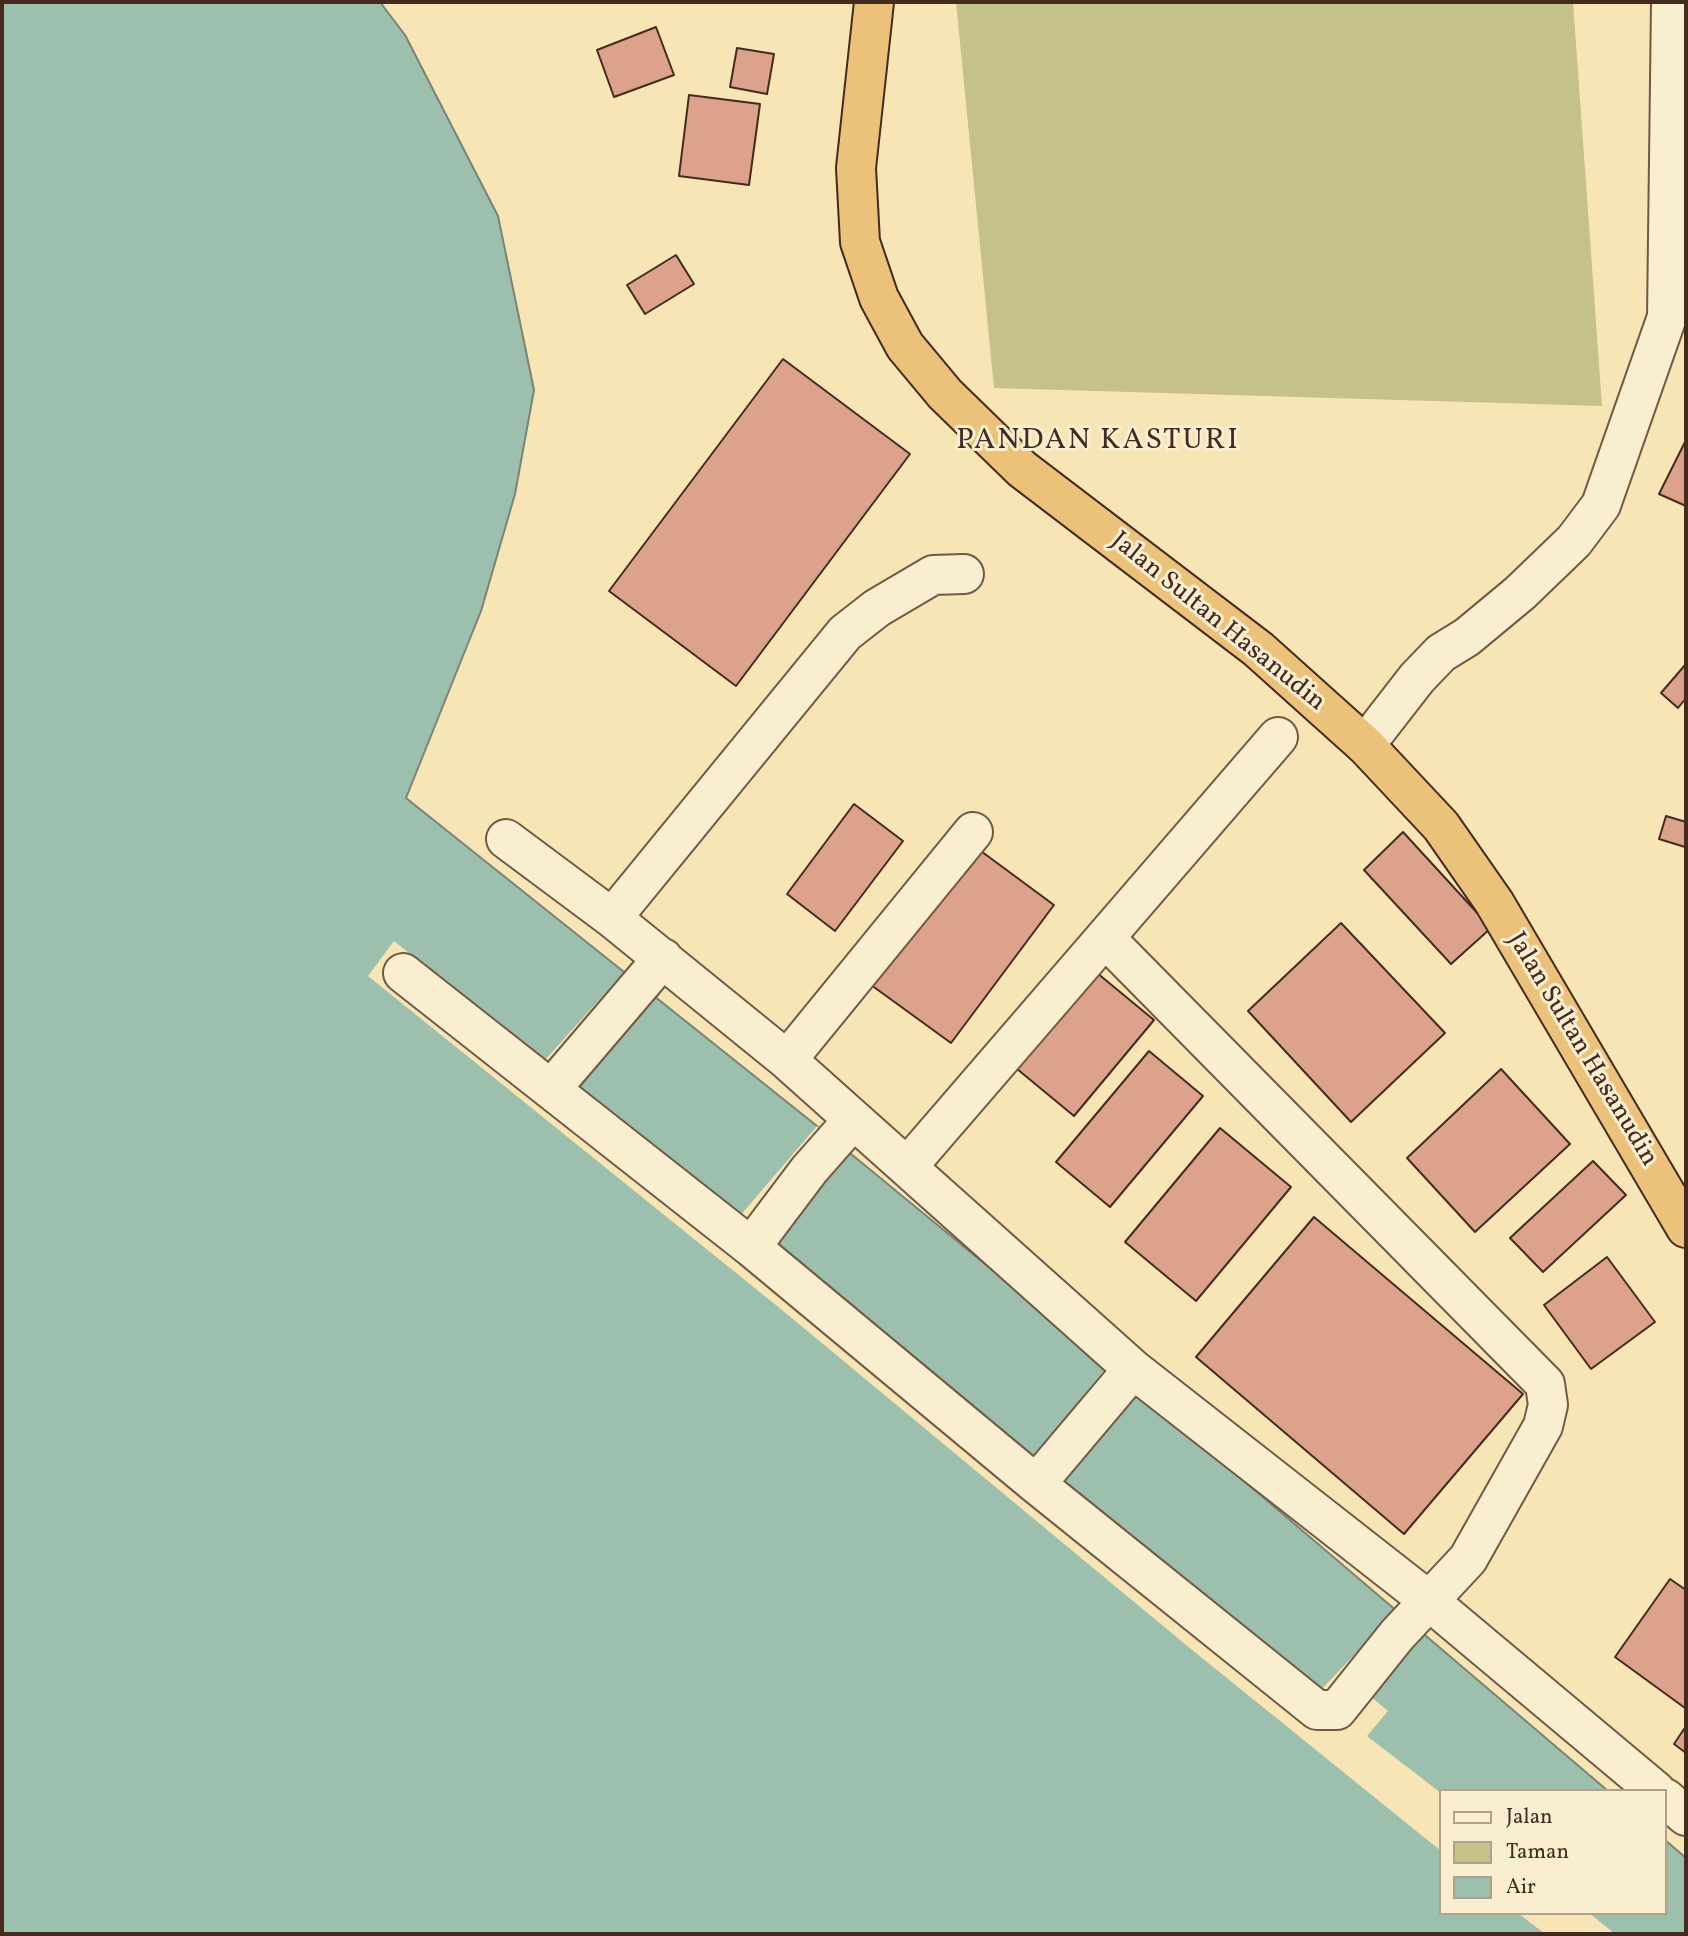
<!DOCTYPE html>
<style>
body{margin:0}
#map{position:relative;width:1688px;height:1936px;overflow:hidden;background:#f7e5b6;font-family:Vollkorn,serif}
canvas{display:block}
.frame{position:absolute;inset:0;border:4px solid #452a20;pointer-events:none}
.legend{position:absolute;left:1439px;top:1789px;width:228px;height:126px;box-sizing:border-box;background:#faeed0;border:2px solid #b2a08a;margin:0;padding:9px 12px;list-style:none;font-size:21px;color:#452a20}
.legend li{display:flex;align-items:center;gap:14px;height:35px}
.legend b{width:35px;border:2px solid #b2a08a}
</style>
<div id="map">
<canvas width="1688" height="1936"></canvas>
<div class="frame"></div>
<ul class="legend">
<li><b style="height:9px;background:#faeed0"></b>Jalan</li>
<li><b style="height:19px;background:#c4c289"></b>Taman</li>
<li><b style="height:19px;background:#9dbfad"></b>Air</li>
</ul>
</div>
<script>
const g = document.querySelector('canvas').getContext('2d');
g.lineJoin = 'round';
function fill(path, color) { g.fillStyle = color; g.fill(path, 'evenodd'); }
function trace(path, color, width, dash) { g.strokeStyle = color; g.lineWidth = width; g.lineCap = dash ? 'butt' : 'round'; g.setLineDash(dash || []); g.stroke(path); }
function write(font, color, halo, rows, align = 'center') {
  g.font = font + ' Vollkorn,serif'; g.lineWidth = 6; g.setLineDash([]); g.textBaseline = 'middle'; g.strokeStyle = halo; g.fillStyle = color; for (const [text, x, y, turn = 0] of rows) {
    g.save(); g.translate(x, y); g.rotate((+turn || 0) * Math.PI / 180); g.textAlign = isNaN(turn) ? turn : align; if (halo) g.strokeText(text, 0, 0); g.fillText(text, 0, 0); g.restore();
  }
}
fill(new Path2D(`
 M956,2H1573L1602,406L994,388Z`), '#c4c289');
const water = new Path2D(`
 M2,2H380L405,35L498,216L534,390L515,494L481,611L406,798L817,1126L1108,1365L1608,1791H1441V1913H1665V1840L1686,1858V1934H2Z`);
fill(water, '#9dbfad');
trace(water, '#7a8375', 2);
fill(new Path2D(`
 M394,941L544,1061L624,972L650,993L578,1088L739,1217L817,1126L835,1141L770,1244L1035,1457L1108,1365L1135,1388L1063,1481L1316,1695L1397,1610L1369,1695L1388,1711L1367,1736L1441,1793V1851L1186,1645L782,1310L368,976Z
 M1518,1913H1589L1615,1934H1545Z`), '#f7e5b6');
const building = new Path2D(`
 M656,27L674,75L614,97L597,50Z
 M737,48L774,54L767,94L730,87Z
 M689,95L760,104L749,185L679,176Z
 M676,255L694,284L645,314L627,285Z
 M783,359L910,454L736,686L609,591Z
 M1686,440V506L1659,494Z
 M1685,665L1686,698L1678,708L1661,693Z
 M854,804L903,841L835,931L787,894Z
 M1666,816L1686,822L1685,847L1659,839Z
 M1403,832L1491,928L1451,964L1364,870Z
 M970,843L1054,905L951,1043L867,982Z
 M1341,923L1445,1033L1351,1122L1248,1011Z
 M1091,968L1154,1020L1074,1116L1011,1064Z
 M1149,1051L1203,1096L1110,1207L1056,1162Z
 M1501,1069L1570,1144L1475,1232L1407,1158Z
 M1220,1128L1291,1187L1196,1301L1125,1242Z
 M1593,1161L1626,1195L1543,1272L1510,1238Z
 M1314,1217L1523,1394L1404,1534L1196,1357Z
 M1607,1257L1655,1322L1591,1369L1544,1305Z
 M1670,1579L1686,1590L1685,1708L1615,1657Z
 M1686,1726V1753L1674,1744Z`);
fill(building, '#dda28b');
trace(building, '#452a20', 2);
const minor = new Path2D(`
 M1365,745L1417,678L1441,653L1467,637L1520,593L1574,541L1601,505L1667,317L1671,2
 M506,839L612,918L787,1060L1133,1369L1428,1600L1656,1791
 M612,918L845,633L877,608L933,575L964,574
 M403,973L751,1247L1036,1484L1317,1710H1337L1397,1635L1468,1559L1543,1426L1548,1405L1545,1384L1106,939
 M787,1060L973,832
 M552,1088L663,958
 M907,1167L1278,737
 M751,1247L809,1170L853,1120
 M1036,1484L1133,1369
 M1665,1798L1686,1816`);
const highway = new Path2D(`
 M874,2L856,168L860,242L879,298L905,346L945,394L1022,469L1258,649L1365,745L1441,826L1494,902L1686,1228`);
trace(minor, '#725946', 42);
trace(highway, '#452a20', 42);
trace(minor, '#faeed0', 38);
trace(highway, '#ecc27b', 38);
write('26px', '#452a20', '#faeed0', [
 ["Jalan Sultan Hasanudin",1217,623,39],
 ["Jalan Sultan Hasanudin",1581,1050,59]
]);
g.letterSpacing = '2px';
write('30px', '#452a20', '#faeed0', [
 ["PANDAN KASTURI",1098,442]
]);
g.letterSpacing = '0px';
</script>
